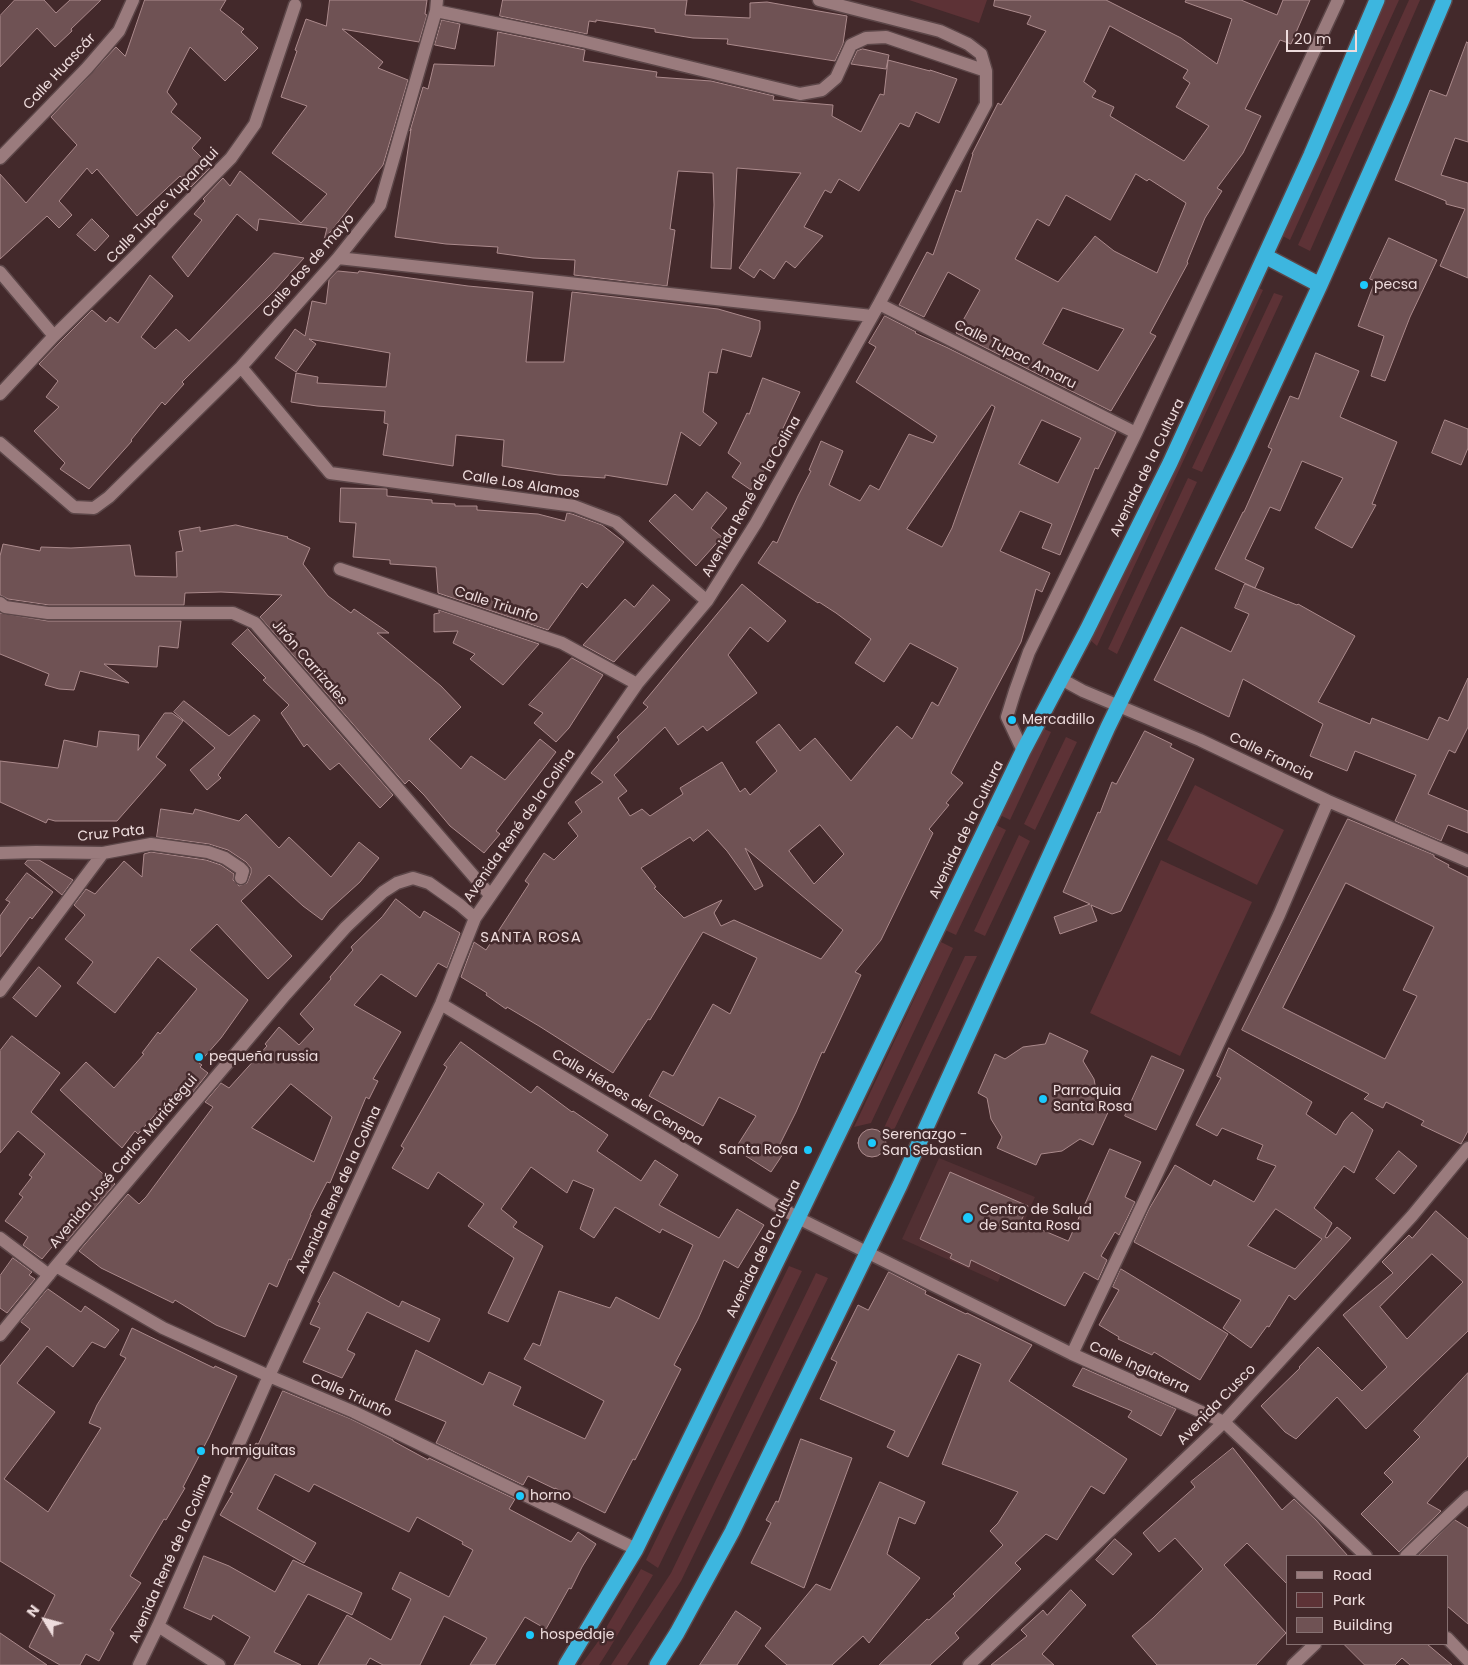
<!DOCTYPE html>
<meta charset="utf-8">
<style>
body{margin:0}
#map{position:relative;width:1468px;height:1665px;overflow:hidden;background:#43292b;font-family:Poppins,sans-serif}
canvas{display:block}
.legend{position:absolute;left:1286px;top:1555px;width:162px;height:90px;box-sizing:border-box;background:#43292b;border:1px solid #877172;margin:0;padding:6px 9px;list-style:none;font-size:15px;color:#eedcdd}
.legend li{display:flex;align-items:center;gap:10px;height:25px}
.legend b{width:25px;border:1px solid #877172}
.north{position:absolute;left:20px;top:1595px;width:50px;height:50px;-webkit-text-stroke:4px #43292b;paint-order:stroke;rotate:307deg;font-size:14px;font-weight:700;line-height:20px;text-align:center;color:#eedcdd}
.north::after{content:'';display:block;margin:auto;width:18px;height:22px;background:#eedcdd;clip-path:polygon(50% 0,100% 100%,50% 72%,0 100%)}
.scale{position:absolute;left:1286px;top:30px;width:71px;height:22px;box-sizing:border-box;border:2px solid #eedcdd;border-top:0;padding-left:6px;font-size:15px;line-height:18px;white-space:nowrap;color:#eedcdd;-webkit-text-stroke:4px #43292b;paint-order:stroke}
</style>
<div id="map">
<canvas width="1468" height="1665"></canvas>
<ul class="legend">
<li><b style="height:6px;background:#9a7b7d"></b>Road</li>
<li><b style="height:14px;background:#5d3236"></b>Park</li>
<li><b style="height:14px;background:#6f5254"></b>Building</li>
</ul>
<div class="north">N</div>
<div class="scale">20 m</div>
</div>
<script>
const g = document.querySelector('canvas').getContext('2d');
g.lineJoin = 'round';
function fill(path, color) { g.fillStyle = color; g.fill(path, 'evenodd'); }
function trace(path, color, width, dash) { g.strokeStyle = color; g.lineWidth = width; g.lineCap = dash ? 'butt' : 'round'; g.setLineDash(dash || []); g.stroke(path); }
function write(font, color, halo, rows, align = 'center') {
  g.font = font + ' Poppins,sans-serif'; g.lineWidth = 5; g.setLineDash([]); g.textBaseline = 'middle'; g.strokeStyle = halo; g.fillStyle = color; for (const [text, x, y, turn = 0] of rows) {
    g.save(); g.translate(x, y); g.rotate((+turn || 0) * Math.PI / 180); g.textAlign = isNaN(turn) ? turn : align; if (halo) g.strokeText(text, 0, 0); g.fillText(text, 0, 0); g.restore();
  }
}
fill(new Path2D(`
 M939,1158L1035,1197L998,1282L902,1239Z`), '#523033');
fill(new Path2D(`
 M909,0H987L979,23Z
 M1386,0H1399L1290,240L1279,234Z
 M1409,0H1420L1310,251L1298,245Z
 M1253,285L1263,290L1097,646L1089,639Z
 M1274,293L1283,296L1202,472L1192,468Z
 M1188,478L1197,482L1117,654L1108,649Z
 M1040,727L1051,732L1010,820L998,814Z
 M1066,737L1077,742L1035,830L1024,824Z
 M1195,785L1284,830L1257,885L1167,840Z
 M994,824L1006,830L956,935L945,930Z
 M1019,835L1030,841L985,936L974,931Z
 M1161,860L1252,902L1180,1056L1090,1013Z
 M941,942L953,948L871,1123L854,1127Z
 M965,956H977L893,1132L883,1130Z
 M789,1266L802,1271L658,1568L646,1560Z
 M816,1273L828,1278L681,1581L627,1665H611L671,1573Z
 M641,1569L653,1575L608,1651L599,1665H581L597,1643Z`), '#5d3236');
const building = new Path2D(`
 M15,0H44L56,13L70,0H101L71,29L72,31L55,47L37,28L0,67V16Z
 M145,0H226L220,10L244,29L241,32L258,48L225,81L190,47L167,92L177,104L171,112L201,138L192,148L211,167L191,187L180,176L137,216L97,169L92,174L87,168L59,201L72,215L59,228L47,216L0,259V174L26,203L77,145L51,117L116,47L125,56Z
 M330,0H427L425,14L427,15L419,42L342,29L383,62L378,68L408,80L383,165L324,240L327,228L259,219L257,231L237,214L188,277L172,257L202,220L194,214L205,201L203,199L223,178L230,186L240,171L301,223L327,194L272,153L307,106L281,97L297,51L295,50L306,19L326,26Z
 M503,0H687L685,15L750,18V3L767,2L847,16L843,44L835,61L727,44L728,39L693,38L655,32V29L596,20V22L589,21L587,34L500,16Z
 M995,0H1106L1181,38L1217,64L1232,19L1185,2L1186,0H1241L1277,15L1283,0H1310L1291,44L1280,40L1245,109L1261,116L1243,153L1217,188L1222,191L1205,218L1187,262L1188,263L1150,333L1156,336L1111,411L956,333L980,290L948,272L924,317L899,305L927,252L933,255L956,190L961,192L973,154H972L998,103L1001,105L1046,31L1027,24L1031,16L994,6ZM1110,26L1188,70L1183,78L1190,83L1176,107L1209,126L1184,161L1110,116L1114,107L1092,97L1096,91L1084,82ZM1136,174L1147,181L1149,179L1186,203L1157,273L1114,251L1095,236L1058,282L1015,259L1037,219L1049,226L1066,195L1110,220ZM1063,308L1124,329L1098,371L1043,344Z
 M442,20L460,24L455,49L435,45Z
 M498,32L585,50L583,61L657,72L656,77L711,81L774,96L773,100L833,105L832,116L861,132L880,94L884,95L888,60L930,71V70L957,79L939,123L916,112L909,127L900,123L859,191L839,179L831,193L825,190L804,227L823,236L795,268L786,261L774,279L760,269L754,278L739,268L801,173L737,168L731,269L711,268L714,205L713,173L678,171L670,229L675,230L667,286L574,275L575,260L533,258L497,253L498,247L446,244L395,237L411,129L410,131L423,87L428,89L434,64L494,66Z
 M1467,42L1468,43V142L1455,138L1441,175L1468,183V278L1440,266L1465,209L1446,204V201L1395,180L1430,90L1446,96Z
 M863,49L889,55L886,69L851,64L857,51Z
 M92,219L109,236L95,251L77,235Z
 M1389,238L1437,260L1410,317L1385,381L1371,376L1384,336L1358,326L1375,281L1370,279Z
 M274,253L304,258L274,291L182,382L184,384L165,405L162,402L131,440L132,441L89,489L60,469L65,463L34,431L59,407L46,397L58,381L39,364L60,342L92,310L106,322L110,317L118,323L150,275L173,296L141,337L155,349L176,329L189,341Z
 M338,271L358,273L359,271L468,286L533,292L526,362H564L572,292L718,309L760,321V329L751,357L722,349L717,373L709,372L703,412L717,423L700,446L681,432L667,485L605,475V478L558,475L502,466L504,440L456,435L453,466L383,455L388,424L384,423L385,411L317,406L291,402L296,373L318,377L317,383L386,387L390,353L309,339L316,344L296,372L275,358L295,329L305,336L312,301L326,304L329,280Z
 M885,316L916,332L915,333L948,348L1116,432L1098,469L1095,468L1060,555L1042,548L1052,524L1020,511L1000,551L1050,573L1042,592L1036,589L1021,642L951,773L963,783L946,803L949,805L929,829L933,833L881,940L855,972L861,975L824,1053L822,1052L796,1112L777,1150L783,1154L771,1172L735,1149L756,1116L719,1097L703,1126L649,1096L663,1071L673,1076L713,1004L730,1014L757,958L703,932L650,1020L648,1019L613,1073L539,1026L507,1007L506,1009L486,995L487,993L461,977L474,942L486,950L529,884L525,881L544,853L554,860L578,836L568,823L582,812L575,802L603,782L591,773L619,740L617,737L648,707L643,703L742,584L786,621L768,642L750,627L728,655L757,693L707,731L703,726L678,745L665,727L614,775L627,791L618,798L630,816L642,809L650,816L683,794L680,788L722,762L740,792L745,788L750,795L777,771L756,742L779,724L800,751L815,738L851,781L897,726L912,739L932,702L938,706L958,668L910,643L884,682L855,663L871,639L836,613L819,602L818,603L758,563L773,541L777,543L798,496L811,471L809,470L821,441L843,451L829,485L860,501L870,485L879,490L909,434L933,443L937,436L856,382L876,347L869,343ZM992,405L995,407L952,528L942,547L907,529ZM1042,420L1081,438L1058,483L1019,464ZM820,825L844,854L814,884L789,851ZM708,830L727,851L755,890L763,886L745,848L843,930L821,959L734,920L721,926L714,913L722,900L684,918L654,888L656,887L641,868L690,837L693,841Z
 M1316,353L1359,371L1340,417L1397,442L1372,504L1376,505L1352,548L1315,528L1343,478L1302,461L1280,511L1270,507L1245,559L1264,568L1255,588L1215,569L1243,512H1244L1272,449L1268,447L1290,396L1298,399Z
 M763,378L800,392L770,456L772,458L751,490L732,477L741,463L728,453L747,413L749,414Z
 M1445,420L1468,429V448L1461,465L1432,453Z
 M341,488L387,489V496L432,500V503L455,504V506H477V510L538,514L565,521L567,513L572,514L602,525L624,542L587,588L582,583L548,630L438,593L436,567L390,564V560L353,557L356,523L340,522Z
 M707,492L727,508L711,528L722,537L696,566L649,521L675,494L692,510Z
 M236,525L288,537L287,538L310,548L303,564L328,596L351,613L354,609L389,633H377L441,686L461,707L429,739L461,769L471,756L505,780L540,739L556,752L496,831L500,834L484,853L450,826L424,795L409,780L405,784L260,617L282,595L221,592L185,593L184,605H49L8,599L0,595V556L3,544L40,551L41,547L71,548L130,545L135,576L177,577L176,552L183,551L179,531L200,527V531Z
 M1245,584L1297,605L1298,604L1355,636L1318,702L1370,724L1372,718L1428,740L1439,717L1448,721L1468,678V727L1455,753L1449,750L1428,794L1468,811V833L1448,825L1441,841L1395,821L1416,775L1355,751L1347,771L1310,756L1323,724L1243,679L1229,717L1154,680L1181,627L1231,652L1249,614L1235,608Z
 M653,585L670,600L614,662L583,645L625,599L634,607Z
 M439,610L539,644L503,685L470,659L475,654L453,643L458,631L434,632V614L439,613Z
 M0,613L48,621H181L178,648L159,646L157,667L104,664L129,683L80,671L74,690L59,689L45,685L49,674L0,654Z
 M248,629L393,795L380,808L339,763L330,770L307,744L304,747L281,713L289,705L263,680L266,678L232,644Z
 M572,658L603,675L569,728L556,742L534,723L543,713L529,705Z
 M184,701L229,736L254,715L260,720L218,775L221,778L207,790L190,770L215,748L174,712Z
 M165,713H172L183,721L156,757L166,765L117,821H55L48,819L46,823L0,802V761L58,768L64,740L97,747L99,731L139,735L138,750Z
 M1145,731L1172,744L1170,747L1194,759L1121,911L1112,914L1091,905L1097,921L1060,934L1054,917L1090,904L1063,892L1098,812L1100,813L1112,782L1116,784Z
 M161,809L193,814L195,809L239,821L246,814L279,848L289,837L331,877L359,842L379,858L360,882L329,910L322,920L303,906L269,875L241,901L292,956L268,979L217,924L190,950L248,1000L221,1038L199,1063L202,1065L200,1067L208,1073L193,1092L182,1084L138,1134L135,1131L122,1148L60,1090L86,1062L114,1088L144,1054L142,1053L158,1032L160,1034L197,989L158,957L115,1013L77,983L93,962L65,939L85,915L74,905L86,889L95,894L124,861L142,877L144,854L151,852L206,860L221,865L234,874L233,880L239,886L247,883L251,873V868L246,862L228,850L209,844L157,837Z
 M1348,819L1434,855V857L1449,865L1448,867L1468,877V1131L1461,1144L1421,1125L1424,1121L1386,1102L1383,1108L1364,1099L1369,1094L1242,1030ZM1346,883L1434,927L1403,990L1417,996L1385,1059L1283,1008Z
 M28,860H39L73,880L62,895L25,864Z
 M27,873L53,892L32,919L30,917L0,957V916L10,902L6,900Z
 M396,899L420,918L424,911L460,933L447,968L438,963L416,997L381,974L354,1005L401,1032L373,1079L378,1081L369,1099L366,1097L330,1183L327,1182L310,1215H311L291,1260L289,1259L277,1287L269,1283L245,1337L216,1325L175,1300L173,1303L101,1268L79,1251L128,1194L139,1204L146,1197L213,1107L205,1102L221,1083L229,1088L267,1046L265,1044L279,1027L299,1045L314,1029L300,1014L331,979L330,977L353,950L351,947L382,917ZM291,1084L332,1117L314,1162L252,1128Z
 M39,967L61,986L36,1017L13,998Z
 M1050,1033L1088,1051L1083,1061L1094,1079L1098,1101L1111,1106L1093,1145L1080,1139L1062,1151L1041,1154L1036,1165L997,1148L1002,1137L991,1119L987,1098L978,1093L995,1054L1005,1059L1023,1047L1045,1044Z
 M12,1036L60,1073L31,1112L115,1184L67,1241L61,1236L42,1259L23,1245L28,1237L5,1221L23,1197L19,1194L32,1177L29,1175L45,1154L18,1131L0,1153V1051Z
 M461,1042L531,1093L537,1086L572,1112L573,1111L608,1135L597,1151L641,1181L655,1160L678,1175L659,1205L719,1238L737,1209L764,1225L738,1268L724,1260L698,1319L674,1365L681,1369L635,1460L633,1459L605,1513L555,1488V1489L528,1476L523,1485L436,1443L446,1422L395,1400L416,1350L483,1385L489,1372L521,1387L513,1405L585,1439L604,1401L524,1359L533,1343L540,1346L559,1291L610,1308L616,1297L659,1319L693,1245L662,1229L660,1233L615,1207L594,1238L580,1229L594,1189L573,1180L567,1193L531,1167L501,1209L517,1222L513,1227L543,1246L508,1322L488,1313L514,1258L468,1226L484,1204L438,1172L428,1189L392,1168L404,1148L401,1146L447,1067L444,1065Z
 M1229,1048L1312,1102L1306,1114L1336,1135L1344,1121L1352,1112L1373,1130L1354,1173L1344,1166L1314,1208L1332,1223L1325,1237L1327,1238L1337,1227L1351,1238L1295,1300L1289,1295L1269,1327L1267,1326L1251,1348L1223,1328L1241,1300L1134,1242L1149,1209L1175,1165L1211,1186L1214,1180L1254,1202L1276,1166L1257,1159L1263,1145L1222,1128L1217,1136L1196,1125L1221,1078L1217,1076ZM1276,1209L1322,1239L1295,1269L1248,1246Z
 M1152,1056L1184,1070L1156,1130L1125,1116Z
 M858 1143a14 14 0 1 1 28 0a14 14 0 1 1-28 0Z
 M1110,1149L1141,1162L1125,1197L1135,1202L1119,1235L1115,1232L1101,1256L1107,1260L1098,1280L1084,1272L1065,1306L971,1260L969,1267L950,1258L952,1254L920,1239L950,1172L1028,1206L1021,1221L1068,1241Z
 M1399,1151L1417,1166L1394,1194L1376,1179Z
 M1436,1211L1468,1239V1331L1366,1429L1337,1397L1296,1439L1285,1432L1261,1406L1300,1368L1299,1367L1318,1347L1362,1391L1387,1367L1343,1315L1393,1273L1382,1262L1409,1235L1412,1238ZM1432,1254L1463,1282L1407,1339L1380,1307Z
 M13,1258L32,1272L29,1275L35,1279L7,1313L0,1308V1276Z
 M1121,1269L1228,1334L1200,1380L1154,1352L1152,1355L1118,1339L1119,1337L1099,1325L1119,1290L1113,1287Z
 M334,1272L399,1307L402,1301L440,1319L429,1342L367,1312L347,1350L355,1354L342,1378L303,1362L320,1328L310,1324L320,1303L318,1302Z
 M889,1272L926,1291L925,1294L966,1314L967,1313L1032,1345L1009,1381L1127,1459L1104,1494L1091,1486L1057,1540L1046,1534L1015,1563L1021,1569L955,1633L959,1638L930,1665H879L927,1619L929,1620L955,1596L953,1594L1003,1545L990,1531L998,1523L1018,1492L942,1464L981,1364L958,1354L908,1457L887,1447L895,1431L820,1399L837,1362L831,1359L858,1305L868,1310Z
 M48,1289L81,1312L85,1306L119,1330L105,1348L92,1342L73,1367L47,1346L17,1383L55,1412L4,1479L48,1512L101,1428L89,1423L97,1405L126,1358L120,1355L132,1328L214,1368L215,1366L237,1376L209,1437L183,1487L185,1488L166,1520L164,1519L130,1576L141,1583L110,1630L114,1633L99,1661L86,1654L80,1665H60L29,1647L55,1595L0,1561V1366L30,1329L21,1322Z
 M1083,1368L1176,1409L1161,1436L1128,1417L1132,1411L1073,1386Z
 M1468,1373V1456L1427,1503L1441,1511L1399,1552L1361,1514L1393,1482L1384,1473L1420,1437L1414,1431Z
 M283,1391L351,1419L393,1440V1441L428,1460L429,1458L515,1499L509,1509L571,1542L578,1532L596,1544L582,1567L571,1589L569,1588L546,1629L525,1617L495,1665H470L487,1638L444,1616L420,1665H383L370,1658L366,1665H318L347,1615L391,1640L411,1599L392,1589L400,1572L449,1597L473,1550L462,1544L463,1542L417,1517L409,1532L314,1484L309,1492L275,1474L257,1509L316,1543L304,1563L220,1515L233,1493L230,1492L256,1443L258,1444Z
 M801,1439L852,1458L804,1588L751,1563L771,1523L766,1520L776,1501L778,1502Z
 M1233,1448L1282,1510L1294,1499L1316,1520L1348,1556H1287V1584L1247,1543L1224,1565L1286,1633L1256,1665H1157L1132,1636L1153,1618L1203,1569L1175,1538L1159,1552L1143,1533L1195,1487L1191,1482Z
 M880,1482L925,1502L915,1524L899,1517L887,1554L920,1578L869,1643L863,1636L832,1665H787L765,1646L816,1584L830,1590Z
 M1455,1520L1468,1528V1624L1447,1606V1556H1418Z
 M1115,1539L1132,1554L1113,1575L1096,1560Z
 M204,1556L229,1566L275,1592L293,1560L362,1593L352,1615L308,1594L274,1652L301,1665H234L250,1637L213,1615L211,1620L184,1608Z
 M1071,1590L1086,1605L1042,1654L1054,1665H991L1027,1636L1021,1630L1043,1610L1047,1615Z
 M736,1611L761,1628L737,1665H700Z
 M0,1633L47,1665H0Z
 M1344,1644H1427L1452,1665H1410L1402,1658L1395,1665H1365Z`);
fill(building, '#6f5254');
trace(building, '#ab8a8c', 1);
const minor = new Path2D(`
 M436,11L582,41L800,94L822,90L836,78L851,45L866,38L886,37L986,71
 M0,158L87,68L119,31L133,0
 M338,258L872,316
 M0,272L54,336
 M879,304L1136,433
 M241,367L330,473L574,506L616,522L707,601
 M0,394L54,336L136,255L231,158L255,124L295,5
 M0,443L74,507L94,508L109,497L241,367L338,258L380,205L436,11L437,0
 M340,569L562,643L637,684
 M0,603L5,607L48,613H233L255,623L490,895
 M1061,679L1083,691L1200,740L1328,801L1468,861
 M1023,751L1007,717L1015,691L1029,652L1136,433L1338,0
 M0,853L36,852L103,853L151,844L208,852L225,858L240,868L243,871L241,878
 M0,991L103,853
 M441,1004L798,1218L1072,1354L1224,1422L1366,1556
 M0,1238L49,1275
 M56,1266L163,1328L269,1376L354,1412L636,1549
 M0,1335L56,1266L286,994L346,927L383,892L397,883L413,878L429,883L460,905L475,918
 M1072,1354L1279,915L1328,801
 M1406,1556L1468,1497
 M158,1626L219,1665
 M1447,1638L1468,1660
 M139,1665L158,1626L269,1376L441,1004L475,918L637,684L707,601L756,523L879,304L986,104V71L981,54L968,44L940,31L819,0
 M969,1665L1224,1422L1412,1216L1468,1148
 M1293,1665L1315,1644`);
const highway = new Path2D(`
 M1265,256L1320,285
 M566,1665L636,1549L798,1218L1023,751L1087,630L1170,463L1311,155L1377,0
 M657,1665L677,1633L732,1532L900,1185L1108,727L1241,455L1320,285L1402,100L1444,0`);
trace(minor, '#5c4648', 15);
trace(highway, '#5c4648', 18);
trace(minor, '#9a7b7d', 12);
trace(highway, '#3db6df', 15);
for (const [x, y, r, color] of [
 [1364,285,5,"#1cc9fc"],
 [1012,720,5,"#1cc9fc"],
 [199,1057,5,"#1cc9fc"],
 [1043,1099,5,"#1cc9fc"],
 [872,1143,5,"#1cc9fc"],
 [808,1150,5,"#1cc9fc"],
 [968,1218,6,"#1cc9fc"],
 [201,1451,5,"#1cc9fc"],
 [520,1496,5,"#1cc9fc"],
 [530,1635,5,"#1cc9fc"]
]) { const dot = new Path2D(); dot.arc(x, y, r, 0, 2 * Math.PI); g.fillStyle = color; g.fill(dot); trace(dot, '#43292b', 2); }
write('14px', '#eedcdd', '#43292b', [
 ["Calle Huascár",60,72,-47],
 ["Calle Tupac Yupanqui",163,206,-46],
 ["Calle dos de mayo",309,266,-49],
 ["Calle Tupac Amaru",1015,355,27],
 ["Avenida de la Cultura",1148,468,-64],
 ["Calle Los Alamos",521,485,9],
 ["Avenida René de la Colina",752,497,-60],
 ["Calle Triunfo",496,605,18],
 ["Jirón Carrizales",309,663,49],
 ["Calle Francia",1271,757,26],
 ["Avenida René de la Colina",520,826,-55],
 ["Avenida de la Cultura",967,830,-64],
 ["Cruz Pata",111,834,-6],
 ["Calle Héroes del Cenepa",627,1098,31],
 ["Avenida José Carlos Mariátegui",124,1162,-50],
 ["Avenida René de la Colina",339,1190,-65],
 ["Avenida de la Cultura",764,1249,-64],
 ["Calle Inglaterra",1139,1368,24],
 ["Calle Triunfo",351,1396,24],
 ["Avenida Cusco",1217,1405,-46],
 ["Avenida René de la Colina",171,1559,-66]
]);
write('14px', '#eedcdd', '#43292b', [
 ["pecsa",1374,285],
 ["Mercadillo",1022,720],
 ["pequeña russia",209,1057],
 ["Parroquia",1053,1091],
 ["Santa Rosa",1053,1107],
 ["Serenazgo -",882,1135],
 ["San Sebastian",882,1151],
 ["Santa Rosa",798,1150,"right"],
 ["Centro de Salud",979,1210],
 ["de Santa Rosa",979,1226],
 ["hormiguitas",211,1451],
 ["horno",530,1496],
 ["hospedaje",540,1635]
], 'left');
g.letterSpacing = '1px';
write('15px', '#eedcdd', '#43292b', [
 ["SANTA ROSA",531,938]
]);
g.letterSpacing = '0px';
</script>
